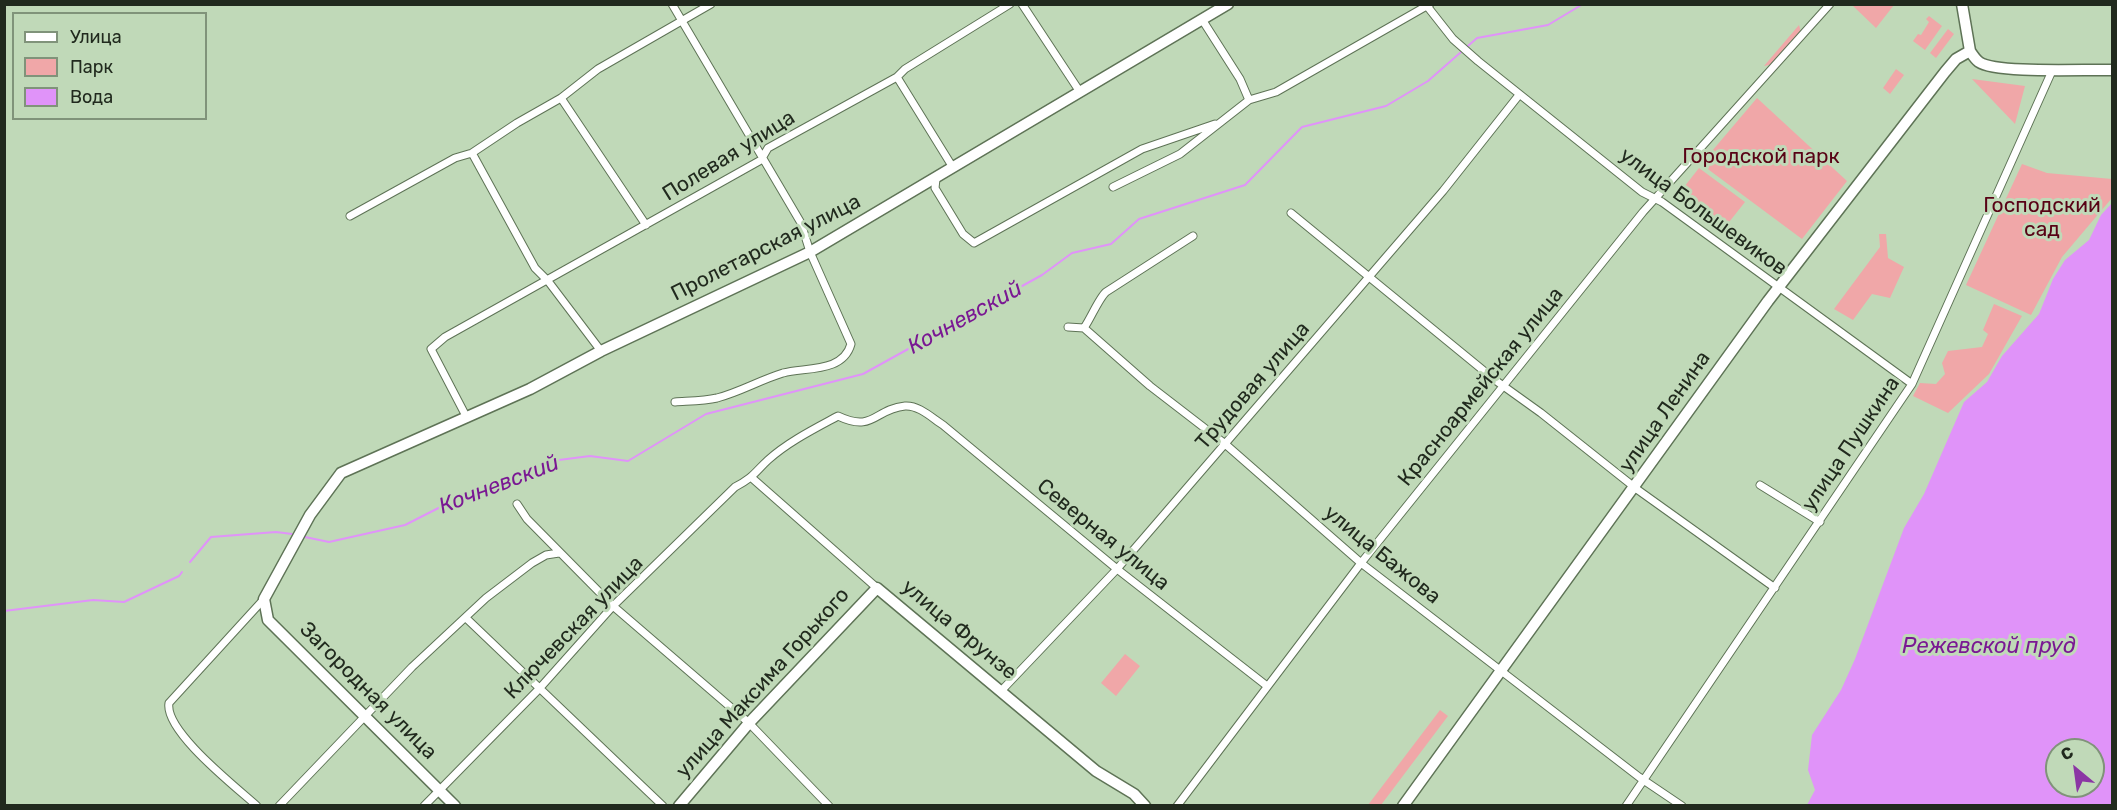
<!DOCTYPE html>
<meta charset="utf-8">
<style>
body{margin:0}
#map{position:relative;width:2117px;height:810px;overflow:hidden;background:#c0d9b8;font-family:Rubik,sans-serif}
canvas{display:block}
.frame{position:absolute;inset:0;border:6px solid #212a1e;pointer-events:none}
.legend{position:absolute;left:12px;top:12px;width:195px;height:108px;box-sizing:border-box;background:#c0d9b8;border:2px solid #80937a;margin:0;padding:8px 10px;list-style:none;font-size:18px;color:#212a1e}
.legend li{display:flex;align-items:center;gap:12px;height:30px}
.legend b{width:30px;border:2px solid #80937a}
.north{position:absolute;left:2045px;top:738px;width:60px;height:60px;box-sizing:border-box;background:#c0d9b8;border:2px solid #80937a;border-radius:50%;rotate:331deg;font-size:16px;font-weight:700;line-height:24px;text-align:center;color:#212a1e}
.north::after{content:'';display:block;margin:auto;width:21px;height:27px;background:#8b36a4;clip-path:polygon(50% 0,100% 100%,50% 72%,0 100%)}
</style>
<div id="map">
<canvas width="2117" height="810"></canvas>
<div class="frame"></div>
<ul class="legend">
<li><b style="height:8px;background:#fff"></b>Улица</li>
<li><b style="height:16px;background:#f0a7a8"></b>Парк</li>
<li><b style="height:16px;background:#e093f9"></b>Вода</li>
</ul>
<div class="north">С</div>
</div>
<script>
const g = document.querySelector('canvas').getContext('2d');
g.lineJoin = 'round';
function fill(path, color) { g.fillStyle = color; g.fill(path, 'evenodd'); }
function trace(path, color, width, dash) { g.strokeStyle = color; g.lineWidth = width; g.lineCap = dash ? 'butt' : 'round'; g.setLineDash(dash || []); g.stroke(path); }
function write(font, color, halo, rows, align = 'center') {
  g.font = font + ' Rubik,sans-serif'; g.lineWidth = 6; g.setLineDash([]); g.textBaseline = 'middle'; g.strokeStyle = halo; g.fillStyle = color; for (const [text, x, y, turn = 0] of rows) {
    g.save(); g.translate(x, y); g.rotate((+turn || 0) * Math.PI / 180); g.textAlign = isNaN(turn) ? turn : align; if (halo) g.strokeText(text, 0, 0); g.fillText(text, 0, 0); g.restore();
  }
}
fill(new Path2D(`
 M1852,5H1894L1876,28Z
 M1929,16L1942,26L1925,50L1913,41L1918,34L1921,35L1929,22L1926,19Z
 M1799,25L1801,32L1774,64L1764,66Z
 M1948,29L1954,34L1936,58L1930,53Z
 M1896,69L1904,75L1890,94L1883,88Z
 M1972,79L2025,86L2015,124Z
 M1757,98L1847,181L1802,239L1701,164Z
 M2022,164L2047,173L2112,179V198L2062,257L2031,315L1966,285Z
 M1699,168L1745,202L1722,231L1677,196Z
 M1879,234H1886L1888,258L1904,267L1890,298L1872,294L1853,320L1834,309L1880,247Z
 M1994,304L2022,316L1989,374L1948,413L1913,396L1920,383L1936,384L1945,374L1942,363L1948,351L1982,347L1988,334L1983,330Z
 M1125,654L1140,666L1116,696L1101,683Z
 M1440,710L1448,716L1381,805H1368Z`), '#f0a7a8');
fill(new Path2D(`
 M2112,203V805H1807L1815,790L1808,770L1812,735L1841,690L1855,659L1904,528L1924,494L1964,402L1987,382L2002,356L2039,314L2053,279L2065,260L2089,240L2101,215ZM2057,750H2093V786H2057Z`), '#e093f9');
trace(new Path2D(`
 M305,537L329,542L405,525L470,492L551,461L590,456L628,461L706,414L863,374L1042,275L1072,253L1111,244L1139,219L1245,185L1302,127L1386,106L1428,81L1477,38L1548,25L1583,4
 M190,562L211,537L276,532L292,534
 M4,611L93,600L124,602L179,576L182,572`), '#e093f9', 2);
const street = new Path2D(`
 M672,4L801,223L810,252L851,344C843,373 805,367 783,373C760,380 740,392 717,398C704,401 689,401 675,402
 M1022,4L1080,92
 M1427,6L1453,39L1478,61L1642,192L1662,202L1912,384
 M1203,21L1240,79L1249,100
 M897,77L952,166
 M561,98L646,225
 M472,153L535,268L548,281L601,351
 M936,179L935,188L963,234L974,243L1142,149L1215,124
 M1113,187L1180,154L1249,100L1276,92L1430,4
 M1291,213L1495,380L1541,413L1638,490L1775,588
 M350,216L455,158L472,153L517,123L561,98L598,69L711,4
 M1068,327L1084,328L1150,386L1224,443L1361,563L1639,777L1682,806
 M1084,328C1091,318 1099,298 1106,292L1193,236
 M467,418L431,349L445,337L761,160L768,148L897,77L905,69L1010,4
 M752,478L877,588
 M1760,485L1820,522
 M517,504L527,519L613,606L749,723L829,806
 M466,618L663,806
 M1001,691L1117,569L1443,191L1519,95
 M257,806C236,787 164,731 169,703L264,599
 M279,806L412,667L486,598L532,563L546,555L559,553
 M424,806L539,689L613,606L735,487C753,478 755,472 768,460C788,442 814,429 838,416C874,433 874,409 905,406C919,405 932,418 943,425L1117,569L1267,686
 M1177,806L1361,563L1643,212L1830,4
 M1626,806L1912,384L2052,71`);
const secondary = new Path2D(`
 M1962,4L1970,51
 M1970,51C1972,54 1975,59 1979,62C1996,74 2088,69 2112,70
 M455,806L268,620L264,599L310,515L341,473L530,389L601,351L810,252L1228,4
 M679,806L749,723L877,588L1096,771L1134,794L1145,806
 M1403,806L1768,301L1945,72L1956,59L1970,51`);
trace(street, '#5e7356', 9);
trace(secondary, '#5e7356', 13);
trace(street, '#fff', 7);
trace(secondary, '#fff', 10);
write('21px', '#212a1e', '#c0d9b8', [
 ["Полевая улица",729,156,-32],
 ["улица Большевиков",1703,212,36],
 ["Пролетарская улица",766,248,-27],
 ["Трудовая улица",1253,386,-49],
 ["Красноармейская улица",1481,387,-51],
 ["улица Ленина",1665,412,-55],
 ["улица Пушкина",1851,444,-56],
 ["Северная улица",1103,535,39],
 ["улица Бажова",1382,555,39],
 ["Ключевская улица",574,628,-46],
 ["улица Фрунзе",959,630,40],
 ["улица Максима Горького",763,683,-48],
 ["Загородная улица",368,691,45]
]);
write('21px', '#580215', '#c0d9b8', [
 ["Городской парк",1761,157],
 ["Господский",2042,206],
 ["сад",2042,230]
]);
write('italic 22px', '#7a1893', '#c0d9b8', [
 ["Кочневский",965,318,-29],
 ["Кочневский",499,485,-21],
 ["Режевской пруд",1989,647]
]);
</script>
